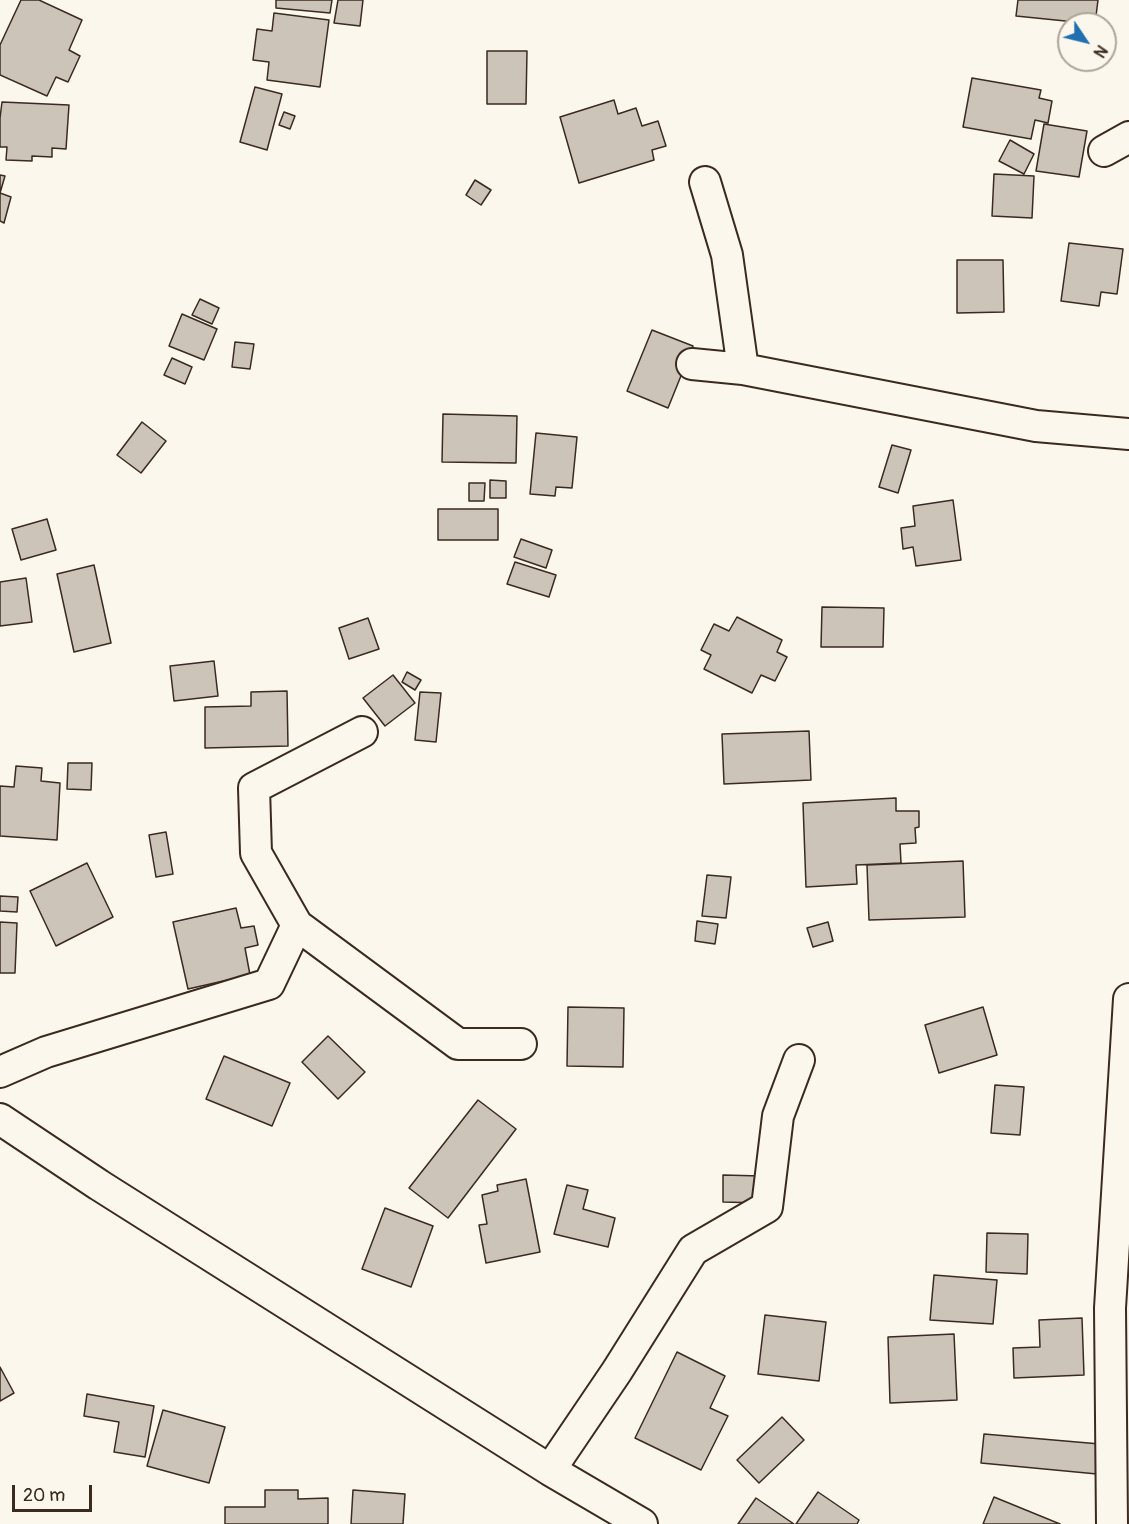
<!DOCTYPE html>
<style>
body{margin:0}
#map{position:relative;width:1129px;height:1524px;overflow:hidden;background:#fbf7ec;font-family:Pangolin,sans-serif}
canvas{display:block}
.north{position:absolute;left:1057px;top:12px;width:60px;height:60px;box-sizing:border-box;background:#fbf7ec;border:2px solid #aea59a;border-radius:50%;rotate:125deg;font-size:16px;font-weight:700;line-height:24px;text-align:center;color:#3b2a1e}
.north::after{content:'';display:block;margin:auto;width:21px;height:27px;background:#1f6fb2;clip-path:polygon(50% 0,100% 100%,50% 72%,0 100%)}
.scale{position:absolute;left:12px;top:1485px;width:80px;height:27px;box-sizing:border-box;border:3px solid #3b2a1e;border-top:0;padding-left:8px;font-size:18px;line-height:21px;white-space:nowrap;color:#3b2a1e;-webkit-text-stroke:4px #fbf7ec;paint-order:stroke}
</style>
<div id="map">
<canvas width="1129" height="1524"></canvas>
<div class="north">N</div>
<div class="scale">20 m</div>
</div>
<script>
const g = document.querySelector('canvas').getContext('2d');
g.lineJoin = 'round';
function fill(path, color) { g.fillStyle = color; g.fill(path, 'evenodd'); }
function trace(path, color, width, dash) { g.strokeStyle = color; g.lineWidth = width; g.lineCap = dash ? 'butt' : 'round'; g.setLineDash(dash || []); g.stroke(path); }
const building = new Path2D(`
 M21,0H39L82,20L69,50L80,56L68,82L56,77L47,96L0,75V45Z
 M276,0H332L330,13L276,8Z
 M338,0H363L360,26L334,23Z
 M1018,0H1098L1095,24L1016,16Z
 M274,13L329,20L320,87L267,80L269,62L253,60L257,29L272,31Z
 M487,51H527L526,104H487Z
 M972,78L1041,90L1039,98L1052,101L1048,123L1035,120L1031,139L963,127Z
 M255,87L282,94L267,150L240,142Z
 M614,100L618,114L636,108L642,126L658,121L666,146L652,150L654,160L579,183L560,117Z
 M2,102L69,105L66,149L52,148V157L32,156V161L6,160L7,147H0V118Z
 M284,112L295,116L290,129L279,125Z
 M1044,124L1087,131L1079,177L1036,171Z
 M1010,140L1034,154L1024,174L999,161Z
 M994,174L1034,176L1032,218L992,216Z
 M0,175L5,176L0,193L11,197L4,223L0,221Z
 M475,180L491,190L481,205L466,195Z
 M1069,243L1123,249L1117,294L1101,292L1099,306L1061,301Z
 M957,260H1003L1004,312L957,313Z
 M200,299L219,308L212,324L192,315Z
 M182,314L217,329L204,360L169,346Z
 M652,330L693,346L668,408L627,391Z
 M235,342L254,344L250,369L232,367Z
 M172,358L192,367L185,384L164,375Z
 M443,414L517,416L516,463L442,462Z
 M142,422L166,441L141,473L117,455Z
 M536,433L577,437L572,488L556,487L555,496L530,494Z
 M892,445L911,450L898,493L879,487Z
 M490,480L506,481V498H490Z
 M469,483H485L484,501H469Z
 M953,500L961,560L916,566L913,547L903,549L901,528L915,526L913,506Z
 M438,509H498V540H438Z
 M47,519L56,550L21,560L12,529Z
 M521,539L552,550L546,568L514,557Z
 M515,562L556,575L549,597L507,584Z
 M94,565L111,643L74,652L57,574Z
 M26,578L32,622L0,626V582Z
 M822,607L884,608L883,647H821Z
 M737,617L782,640L777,652L787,657L775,681L761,675L752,693L704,669L711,655L701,650L714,624L729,631Z
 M368,618L379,649L349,659L339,628Z
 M214,661L218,696L174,701L170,666Z
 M407,672L421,680L415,690L402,682Z
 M393,675L415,703L385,726L363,698Z
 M287,691L288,746L205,748V707L251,706V692Z
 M420,692L441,693L436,742L415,740Z
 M809,731L811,780L724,784L722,734Z
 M68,763H92L91,790L67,789Z
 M16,766L42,768L41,781L60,783L57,840L0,836V786L14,787Z
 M896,798V811H919V827L915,828L916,843L900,844L901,863L856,865L857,884L806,887L803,803Z
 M166,832L173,874L156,877L149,835Z
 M963,861L965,917L869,920L867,865Z
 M87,863L113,917L56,946L30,891Z
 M707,875L731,877L726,918L702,916Z
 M0,896L18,897L17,912L0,911Z
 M236,908L241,928L254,926L258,945L245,948L250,975L188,989L173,922Z
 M697,921L718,924L715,944L695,941Z
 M0,922L17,923L15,973H0Z
 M828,922L833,941L813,947L807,928Z
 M568,1007L624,1008L623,1067L567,1066Z
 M983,1007L997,1055L939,1073L925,1025Z
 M328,1036L365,1072L338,1099L302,1062Z
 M224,1056L290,1083L272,1126L206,1099Z
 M995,1085L1024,1087L1020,1135L991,1133Z
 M478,1100L516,1129L448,1218L409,1188Z
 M723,1175L761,1176L760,1203L723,1202Z
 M526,1179L540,1252L486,1263L479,1225L487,1224L482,1195L498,1191L497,1185Z
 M567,1185L588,1190L583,1209L615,1218L608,1247L554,1234Z
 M385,1208L433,1226L411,1287L362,1269Z
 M987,1233L1028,1234L1027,1274L986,1272Z
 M934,1275L997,1280L993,1324L930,1320Z
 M765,1315L826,1322L819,1381L758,1374Z
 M1082,1318L1084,1375L1014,1378L1013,1348L1040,1347L1039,1320Z
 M954,1334L957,1400L890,1403L888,1337Z
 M677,1352L725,1376L710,1408L728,1416L701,1470L635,1438Z
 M0,1367L14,1393L0,1401Z
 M87,1394L154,1406L145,1457L114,1452L119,1422L84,1416Z
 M163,1410L225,1427L209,1483L147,1466Z
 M782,1417L804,1440L759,1483L737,1460Z
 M984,1434L1100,1444L1097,1474L981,1463Z
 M265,1490H298V1499L328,1498V1524H225V1507H265Z
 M353,1490L405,1494L403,1524H351Z
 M818,1492L859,1520L857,1524H796Z
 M994,1497L1060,1524H983Z
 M756,1498L794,1524H738Z`);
fill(building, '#ccc4b9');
trace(building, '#3b2a1e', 1.5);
const street = new Path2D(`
 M1104,151L1129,137
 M705,182L727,255L743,369
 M692,364L743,369L1036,426L1129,434
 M297,925L256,853L254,788L362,732
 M0,1072L46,1052L269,984L297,925L458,1044H521
 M0,1119L99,1185L550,1470L642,1524
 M550,1470L617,1371L693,1250L767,1207L778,1116L799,1060
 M1112,1524L1110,1308L1129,999`);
trace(street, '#3b2a1e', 34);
trace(street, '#fbf7ec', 30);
</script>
